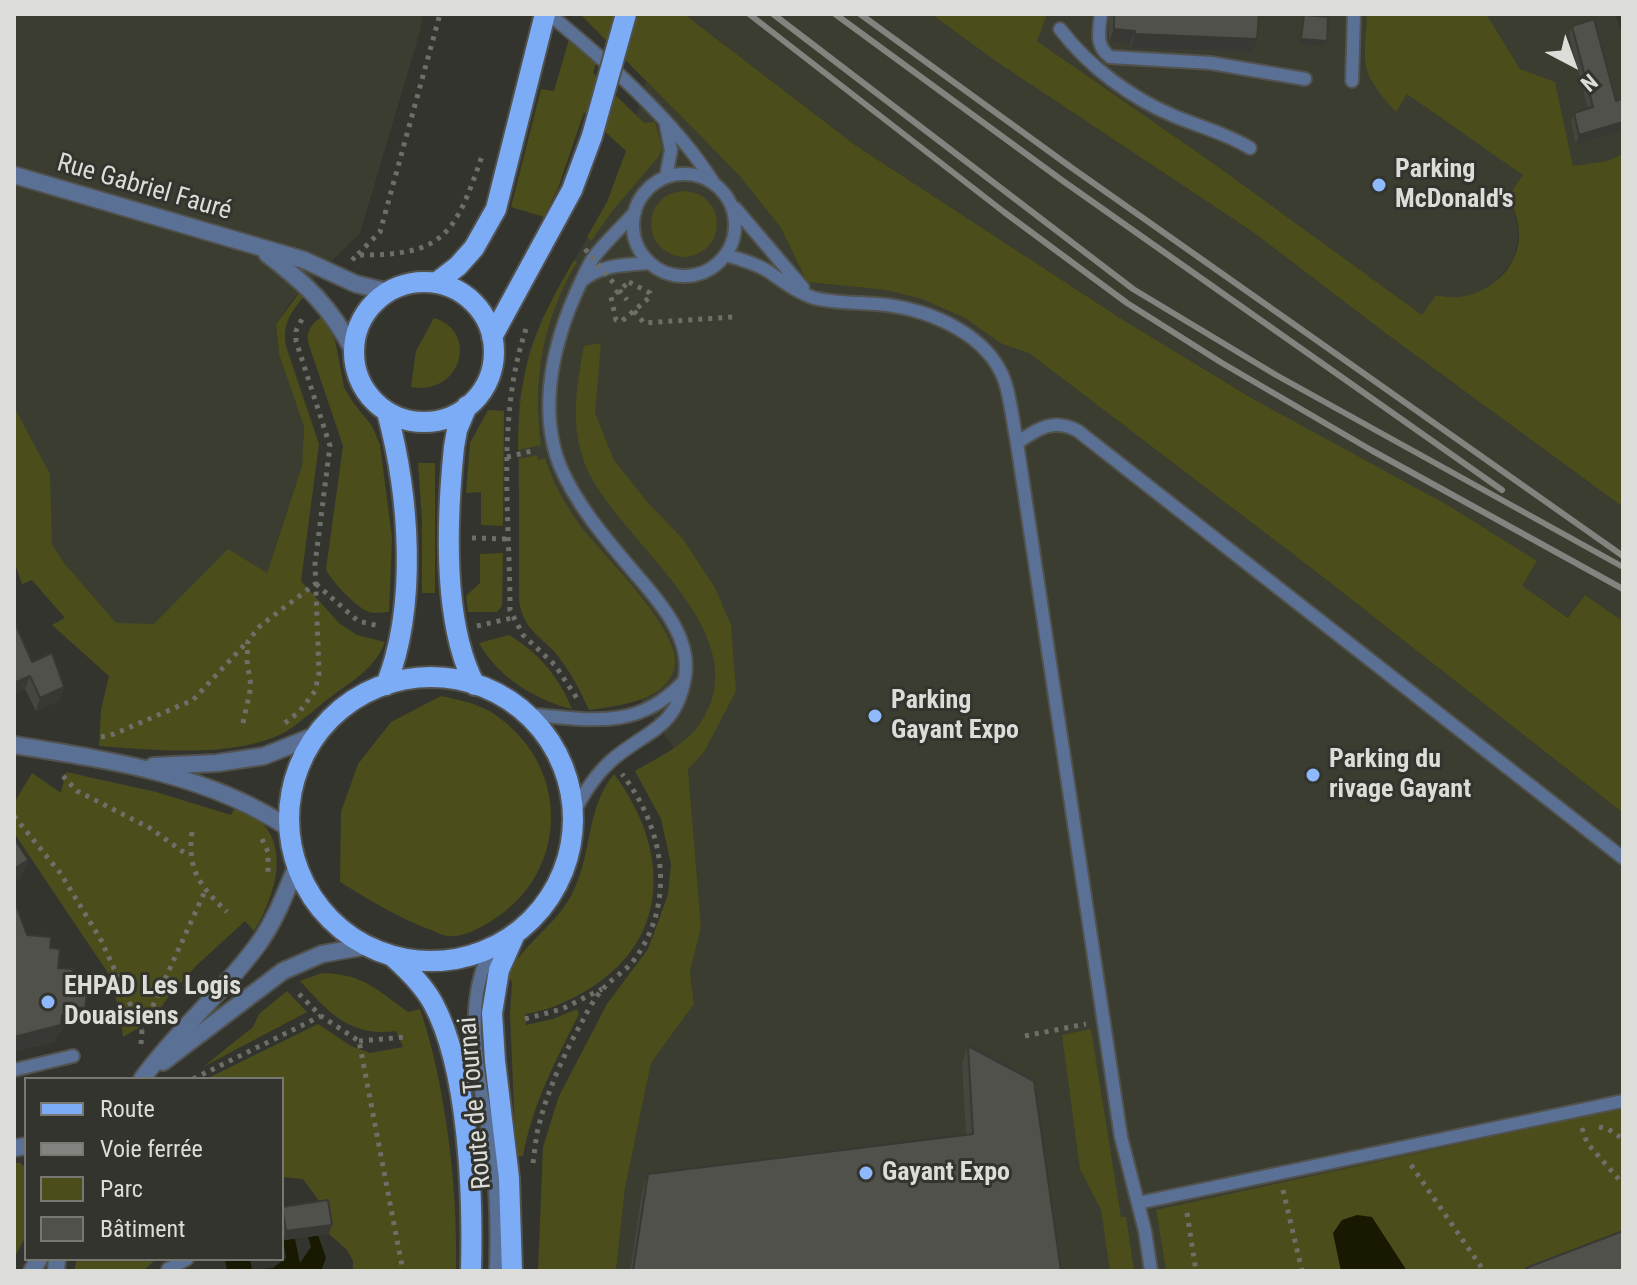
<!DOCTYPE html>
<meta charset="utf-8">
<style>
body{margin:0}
#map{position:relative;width:1637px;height:1285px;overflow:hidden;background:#34342f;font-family:"Roboto Condensed",sans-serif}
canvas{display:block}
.frame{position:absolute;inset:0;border:16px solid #dcddd9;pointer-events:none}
.legend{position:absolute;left:24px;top:1077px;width:260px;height:184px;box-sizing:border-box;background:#34342f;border:2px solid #777873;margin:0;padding:10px 14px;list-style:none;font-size:24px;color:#dcddd9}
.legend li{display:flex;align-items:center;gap:16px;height:40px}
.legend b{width:40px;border:2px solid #777873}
.north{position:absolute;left:1533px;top:24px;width:80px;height:80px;-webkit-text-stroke:6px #34342f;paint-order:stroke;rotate:139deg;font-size:22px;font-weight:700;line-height:32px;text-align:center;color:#dcddd9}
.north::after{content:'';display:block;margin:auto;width:28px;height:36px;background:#dcddd9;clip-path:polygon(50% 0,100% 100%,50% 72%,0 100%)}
</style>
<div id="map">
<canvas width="1637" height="1285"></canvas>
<div class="frame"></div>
<ul class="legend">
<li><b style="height:10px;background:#7dacf6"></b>Route</li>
<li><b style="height:10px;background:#83837f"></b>Voie ferrée</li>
<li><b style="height:22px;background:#4b4d1b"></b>Parc</li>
<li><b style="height:22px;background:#50514b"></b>Bâtiment</li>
</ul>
<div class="north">N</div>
</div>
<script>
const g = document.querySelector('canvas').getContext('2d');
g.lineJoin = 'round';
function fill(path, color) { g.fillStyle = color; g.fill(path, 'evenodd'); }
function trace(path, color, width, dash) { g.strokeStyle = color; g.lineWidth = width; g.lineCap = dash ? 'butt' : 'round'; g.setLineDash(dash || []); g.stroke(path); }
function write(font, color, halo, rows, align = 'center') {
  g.font = font + ' "Roboto Condensed",sans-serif'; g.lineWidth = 6; g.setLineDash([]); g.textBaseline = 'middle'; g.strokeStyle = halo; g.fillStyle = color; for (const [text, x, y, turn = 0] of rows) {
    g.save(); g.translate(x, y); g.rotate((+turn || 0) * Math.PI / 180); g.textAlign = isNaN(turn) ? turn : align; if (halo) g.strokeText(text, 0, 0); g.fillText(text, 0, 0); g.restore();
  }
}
fill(new Path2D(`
 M14,14H422L421,28L360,233L290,302L276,324L279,354L304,427L302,466L267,573L148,698L101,710L109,676L52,625L65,618L32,580L22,584L14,561Z
 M684,14H931L997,62L1253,232L1388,335L1623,507V621L1585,595L1569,618L1521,586L1537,562L1253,399L1120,318L855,145Z
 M986,14H1615L1623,37V154L1607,161L1524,175L1509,195L1519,231L1514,259L1494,284L1475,295L1451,299L1422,315L1217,166L1037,41Z
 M646,81L738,174L781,228L807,282L886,290L922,299L965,318L1002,344L1029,353L1323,577L1623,813V1108L1156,1211L1166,1271H616L625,1188L651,1063L694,1004L690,972L701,927L688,769L640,699L589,710L577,682L555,652L535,635L518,483L519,402L529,353L542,318L607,202L620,173Z`), '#3b3d31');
fill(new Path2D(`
 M580,14H684L855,145L1120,318L1253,399L1449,506L1537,561L1522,586L1568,618L1585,595L1623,621V813L1323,577L1029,353L1002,344L965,318L922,299L886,290L807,282L781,228L738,174Z
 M931,14H1047L1037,41L1217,166L1422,315L1436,295C1475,306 1521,275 1519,232C1519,220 1512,206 1509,195L1523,175L1407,94L1396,112C1359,70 1364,68 1367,14H1486L1520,69L1555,82L1573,166L1607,161L1623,154V507L1388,335L1253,232L997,62Z
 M570,36L596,63L593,73L644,123L655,122L662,148L659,156L613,210L591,241L587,237L607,202L626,151L584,112L558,188L544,217L511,207L541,89L554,91Z
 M651 224a33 33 0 1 1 66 0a33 33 0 1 1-66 0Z
 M574,260L577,262C543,319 532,380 541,445L518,450C519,367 533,331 574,260Z
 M300,292L304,296C291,313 282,323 286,346L319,444L301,581L340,624L357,635L385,642C375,667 357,678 336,693C319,705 304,720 287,731C237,759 155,750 99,746L101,710L109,676L52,625L65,618L32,580L22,584L14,561V407L50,474L52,544L64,563L116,623L154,624L228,549L267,573L302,466L304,427L279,354L276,324Z
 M322,316L335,340L344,387L352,401L372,426L380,445L392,538L389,612C383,612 375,614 369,612C357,608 330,580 326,569L343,446L308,342C306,329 313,324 322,316Z
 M434,318C479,331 462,396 411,387L416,351Z
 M601,343L595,413L614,460L648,503L683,539L715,588L731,625L736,691L704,752L688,769L701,927L690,972L694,1004L651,1063L625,1188L616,1271H538L543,1147L559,1096L607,1004L648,949L668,895L671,864L661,819L635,771C657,758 684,746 699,725C763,635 622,544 588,471C569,430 576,389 584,346Z
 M488,410L504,411L503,526L481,525V492L466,493L470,443Z
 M537,455L538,460L545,458C553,482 564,503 579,524C600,553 687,634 674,670C663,702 616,706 589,710C580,690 571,673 558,656C541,634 524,632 519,601V459Z
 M418,463H435V593H422V520Z
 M503,553L502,606L497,612H468L466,596L480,583V554Z
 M509,635C539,653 559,677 572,709C535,700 498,677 479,643Z
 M441,696C460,700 481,704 497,716C573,770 568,877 488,923C478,929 460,938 448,936C443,936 436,932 431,930C398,918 370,900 340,882L341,812L358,764L391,722Z
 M66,772L156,792L231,815L236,806C243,810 252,814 258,819C292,848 273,900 254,931L245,921L197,965L168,997L154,1019L123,1037L120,1012L108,973L14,833V803L32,773L61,793Z
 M614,774C671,850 672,943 582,993C564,1003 546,1011 525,1014L526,1025L553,1019L577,1009L579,1014C556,1060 532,1105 523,1156L516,1157L510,1013L512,982L507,975C523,944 556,925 572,894C593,853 585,810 614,774Z
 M322,973C363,974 376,989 408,1012L420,1009C446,1086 458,1190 456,1271H353V1261L347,1250L329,1234L325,1209L303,1179L282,1177V1079H206L318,1024L351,1046L370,1053L403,1047L396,1031C350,1037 329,1013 300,981Z
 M287,991L307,1012L203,1067L253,1027L259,1014Z
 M1091,1029L1121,1217H1126L1134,1271H1110L1101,1210L1080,1169L1062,1035Z
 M1623,1108V1271H1166L1156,1210Z
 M14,1163H20L26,1168V1236L14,1258Z
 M77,1259H156L143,1271H74Z`), '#4b4d1b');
fill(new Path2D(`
 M1357,1215L1372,1217L1407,1271H1341L1333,1233L1342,1220Z
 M318,1235L326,1258L321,1271H227L225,1259H250L252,1270L273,1268L286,1258L283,1240L295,1239L300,1263L311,1247L308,1237Z`), '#181900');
const service = new Path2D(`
 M549,14C605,60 675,121 713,182
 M1101,14C1099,31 1095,46 1110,57L1211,63L1305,79
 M1060,29C1089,67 1131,98 1174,116C1200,127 1226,133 1250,148
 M1352,81L1354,14
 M666,125L671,150L666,177
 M633 225a51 51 0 1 1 102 0a51 51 0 1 1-102 0Z
 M735,208L803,288
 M726,255C740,259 754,263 766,270C782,280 795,292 814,298C837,304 863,302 887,305C932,311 989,335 1005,382C1011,401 1013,423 1017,443L1121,1137L1145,1231L1151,1271
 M583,280C603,264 625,265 650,263
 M1017,443C1038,428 1054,418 1078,431L1623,858
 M526,714C587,719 636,732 682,683
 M573,814C583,794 595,775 612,760C648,729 676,730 685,677C692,636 657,599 633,571C606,539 577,506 560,466C537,408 554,339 580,284C584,275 588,265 594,257C606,241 622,227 635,212
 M492,948C456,1012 486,1098 493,1166C497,1201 497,1236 496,1271
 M14,1070L73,1056
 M1138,1203L1623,1101
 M168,1269L187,1259`);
const minor = new Path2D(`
 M14,175L304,260L356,284L389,292
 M267,254C306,284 331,307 354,352
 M14,745C109,760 209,774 290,829
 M153,766L217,763L264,756L319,734
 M14,1148L26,1146
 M56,1271L57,1259`);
const tertiary = new Path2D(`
 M163,1062L283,971L322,954L367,946
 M142,1079C177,1030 224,992 259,943C276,919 286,892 297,865
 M32,1271L39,1259`);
const primary = new Path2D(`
 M354 352a70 70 0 1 1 140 0a70 70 0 1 1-140 0Z
 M436,283L458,266L474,248L496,209L545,14
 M492,337L572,190L592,136
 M467,406L457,430L454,447C447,516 442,623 475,685
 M289 819a142 142 0 1 1 284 0a142 142 0 1 1-284 0Z
 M386,685C418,605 409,494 387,412
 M392,956C408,970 423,985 433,1003C469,1070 473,1195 471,1271
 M512,1271L509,1178L495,1061L492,1013L499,970L515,934`);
trace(service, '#52524e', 16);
trace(minor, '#52524e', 20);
trace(tertiary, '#52524e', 20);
trace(primary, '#52524e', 24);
trace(new Path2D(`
 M358,254L380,232L440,14
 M352,260L357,255C445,256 455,234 482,156
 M629,282L650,293V297L622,321L616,320L611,297Z
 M619,290L627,300
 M634,311L644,323L733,317
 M526,329C496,418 510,517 510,610L523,635L555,665L578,700
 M507,457L536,450
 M472,538L510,539
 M316,584L358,621L379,626
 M477,626L512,618
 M243,723L251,686L247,661L248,641L260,626L315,584
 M285,723L300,711L315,691L319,673L315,564L330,446L296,341V331L304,315
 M101,737L114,734L193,700L248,641
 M63,776L77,791L150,828L189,856
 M14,816L61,874L101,940L142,1030
 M192,832C187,870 200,886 227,912
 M262,839L268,852V875
 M299,994L321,1016L359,1041L403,1271
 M525,1019L562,1009L602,989
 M1025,1036L1086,1024
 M359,1041L406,1037
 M141,1044L142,1030L205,891
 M193,1079L321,1016
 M1599,1127L1608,1129L1623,1139
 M1582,1128L1587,1143L1623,1184
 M533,1163C535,1149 536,1134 540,1121C549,1087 566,1050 583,1020C588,1010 595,997 603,989C612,978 625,972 634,960C677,902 664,828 622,774
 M1411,1165L1484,1271
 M1283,1190L1302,1271
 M1187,1213L1196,1271`), '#6f6f6a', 5, [4, 6]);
trace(service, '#5a7195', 12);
trace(minor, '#5a7195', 16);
trace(tertiary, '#5a7195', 16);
trace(primary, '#7dacf6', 20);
trace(new Path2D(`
 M749,14L1004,212L1127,303L1222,363L1371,450L1623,589
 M773,14L1133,289L1276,375L1623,567
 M835,14L1063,181L1502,490
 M860,14L1072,168L1623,556`), '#83837f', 6);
const primaryBridge = new Path2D(`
 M592,136L626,14`);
trace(primaryBridge, '#52524e', 24, []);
trace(new Path2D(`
 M585,249L616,286`), '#6f6f6a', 5, [4, 6]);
trace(primaryBridge, '#7dacf6', 20);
fill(new Path2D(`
 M1109,14H1259L1252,52L1130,48V44L1109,42Z
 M1572,26L1616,101L1576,144L1571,122L1574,113L1588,109L1569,35Z
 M14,621L32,662L64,687L60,700L36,711L25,689L14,694Z
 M968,1046L1061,1271H630L642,1191L648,1174L966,1135L962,1063Z
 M282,1207L329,1234L283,1240Z`), '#454640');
fill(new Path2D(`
 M1114,29L1135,31L1130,44L1109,42Z
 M1135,34L1257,39L1252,52L1130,48Z
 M1301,39L1327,41L1325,46L1300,44Z
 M1623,122V130L1576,144L1579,135Z
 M30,676L25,689L14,694V683Z
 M64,687L60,700L36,711L40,698Z
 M28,860L22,877L14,882V869Z
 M69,1006L85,1008L79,1025L65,1023L62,1032H59L55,1042L14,1052V1037L62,1015Z
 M332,1225L329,1234L283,1240L286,1231Z`), '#383934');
const building = new Path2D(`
 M1114,14H1259L1257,39L1135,34V31L1114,29Z
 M1304,15L1328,17L1327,41L1301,39Z
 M1594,19L1616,101L1623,98V122L1579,135L1574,113L1593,107L1572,26Z
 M14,621L32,662L52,653L64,687L40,698L30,676L14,683Z
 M14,838L28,860L14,869Z
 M14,900L27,935L51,937L50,948L60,949L58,968L73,969L72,974L89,976L85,1008L69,1006L68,1015H62L61,1025L14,1037Z
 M968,1046L1034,1081L1061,1271H633L648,1174L973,1134Z
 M328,1200L332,1225L286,1231L282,1207Z
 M1623,1231V1271H1527L1526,1268Z`);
fill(building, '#50514b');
trace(building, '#383934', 2);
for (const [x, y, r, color] of [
 [1379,185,8,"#8eb9fc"],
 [875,716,8,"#8eb9fc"],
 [1313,775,8,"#8eb9fc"],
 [48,1002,8,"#8eb9fc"],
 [866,1173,8,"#8eb9fc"]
]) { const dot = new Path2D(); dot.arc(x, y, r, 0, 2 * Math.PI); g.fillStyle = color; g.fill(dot); trace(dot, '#34342f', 3); }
write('bold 26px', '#dcddd9', '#34342f', [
 ["Parking",1395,170],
 ["McDonald's",1395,200],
 ["Parking",891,701],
 ["Gayant Expo",891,731],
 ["Parking du",1329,760],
 ["rivage Gayant",1329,790],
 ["EHPAD Les Logis",64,987],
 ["Douaisiens",64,1017],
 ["Gayant Expo",882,1173]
], 'left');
write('26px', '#dcddd9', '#34342f', [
 ["Rue Gabriel Fauré",144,188,16],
 ["Route de Tournai",476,1103,-95]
]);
</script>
